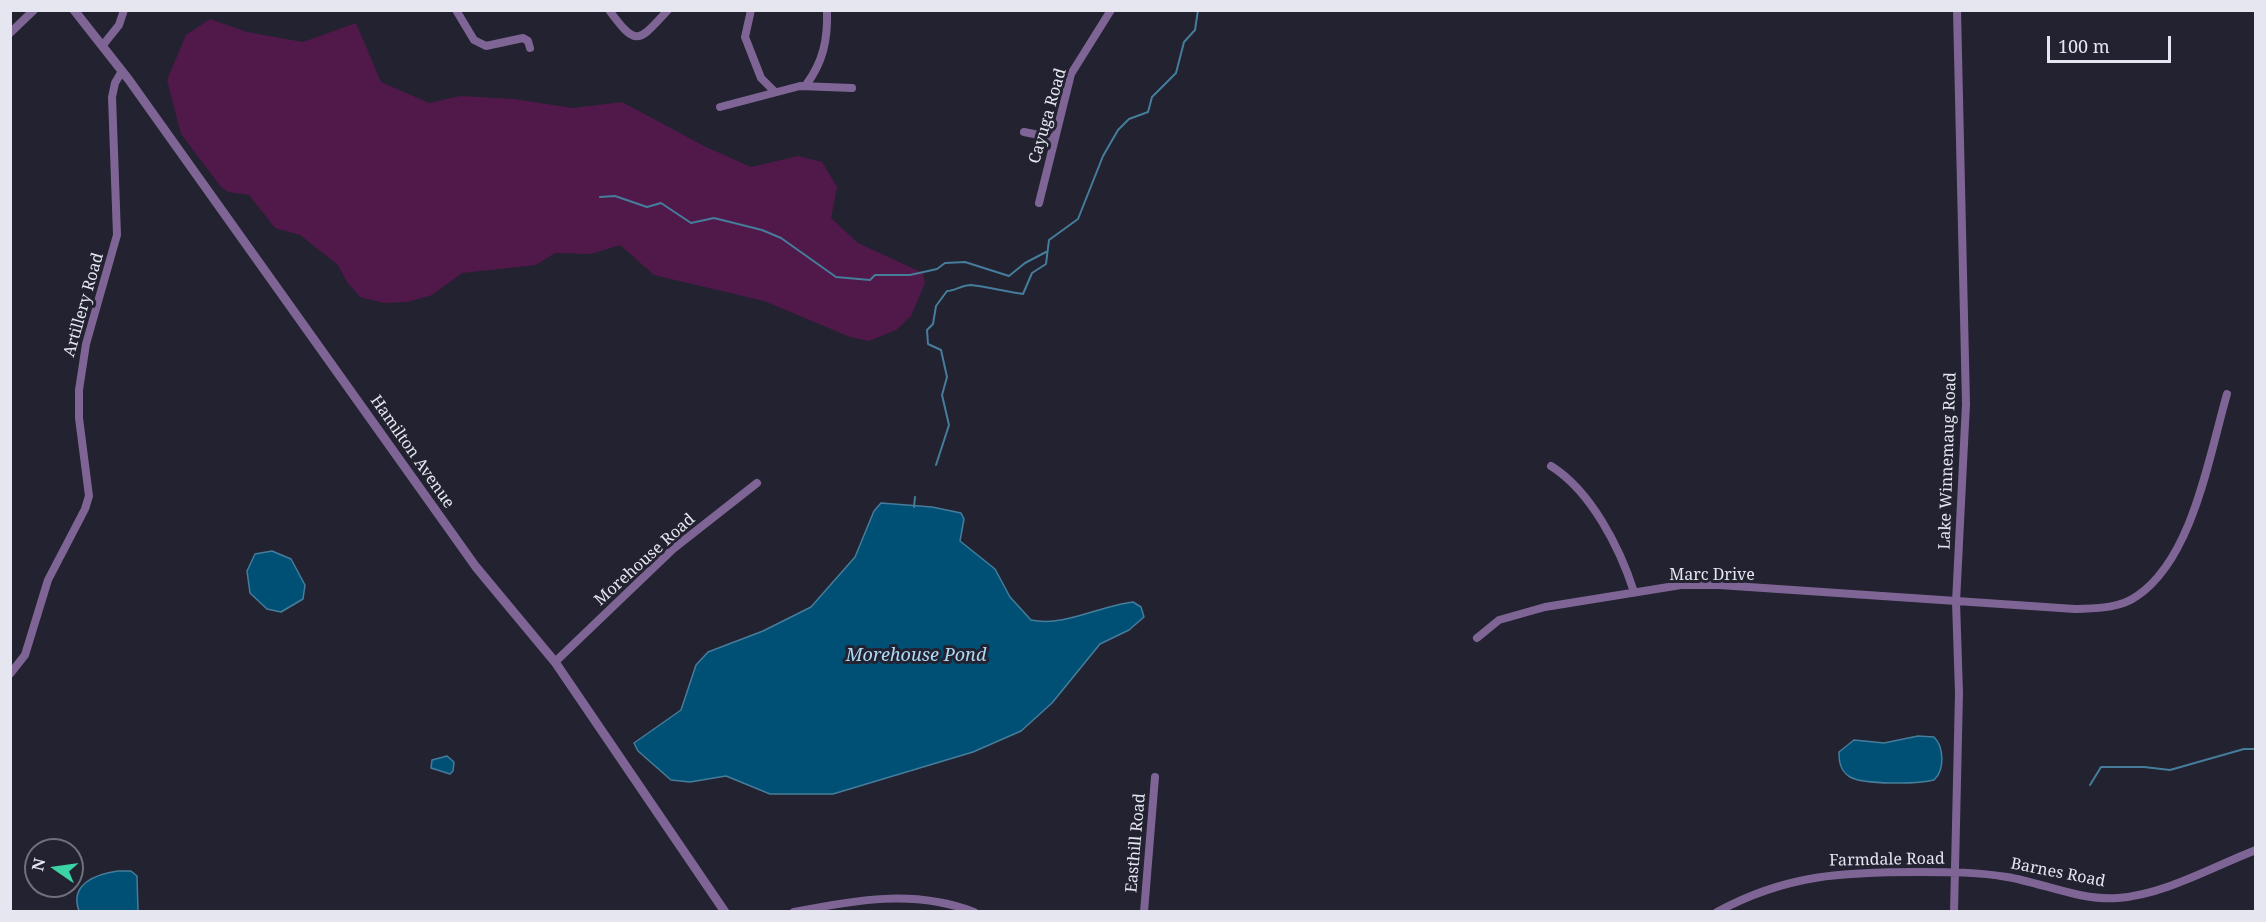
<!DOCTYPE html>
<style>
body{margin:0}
#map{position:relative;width:2266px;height:922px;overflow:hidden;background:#222231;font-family:"Noto Serif",serif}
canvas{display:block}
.frame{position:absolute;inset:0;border:12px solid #e6e6f0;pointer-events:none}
.north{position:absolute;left:24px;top:838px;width:60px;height:60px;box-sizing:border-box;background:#222231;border:2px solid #70707d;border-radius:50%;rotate:283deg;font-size:16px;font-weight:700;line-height:24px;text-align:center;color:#e6e6f0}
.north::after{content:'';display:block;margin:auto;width:21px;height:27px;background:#3cd4a4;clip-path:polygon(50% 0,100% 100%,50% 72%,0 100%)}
.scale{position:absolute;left:2047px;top:36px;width:124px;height:27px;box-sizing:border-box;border:3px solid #e6e6f0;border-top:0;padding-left:8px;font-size:18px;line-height:21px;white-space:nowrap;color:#e6e6f0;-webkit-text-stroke:4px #222231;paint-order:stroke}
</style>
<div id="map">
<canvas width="2266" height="922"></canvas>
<div class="frame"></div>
<div class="north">N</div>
<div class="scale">100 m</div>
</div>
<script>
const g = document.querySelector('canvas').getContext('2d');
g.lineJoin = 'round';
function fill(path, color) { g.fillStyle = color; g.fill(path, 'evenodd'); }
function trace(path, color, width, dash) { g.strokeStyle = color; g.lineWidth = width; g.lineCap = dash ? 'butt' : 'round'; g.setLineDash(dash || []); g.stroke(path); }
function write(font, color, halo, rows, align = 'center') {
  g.font = font + ' "Noto Serif",serif'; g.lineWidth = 6; g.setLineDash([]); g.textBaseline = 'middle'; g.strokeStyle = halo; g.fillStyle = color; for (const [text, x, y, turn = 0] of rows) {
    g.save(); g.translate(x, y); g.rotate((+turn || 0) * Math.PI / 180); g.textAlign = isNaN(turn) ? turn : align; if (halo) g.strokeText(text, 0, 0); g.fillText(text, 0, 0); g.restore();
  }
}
fill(new Path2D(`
 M210,19L247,32L303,42L356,23L381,82L429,103L460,96L514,99L573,108L622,102L706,147L751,167L798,156L822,162L837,187L831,218L858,243L923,273L925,283L911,316L896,330L869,341L850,337L764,301L654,275L620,245L591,254L555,253L536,265L462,273L432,295L408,302L384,303L360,297L347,282L338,265L300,235L275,228L249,195L228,192L221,187L181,134L167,80L186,35Z`), '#50194a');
const water = new Path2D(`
 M881,503L932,507L961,513L964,519L960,541L995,569L1010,597L1031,620C1065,627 1098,606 1133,602L1141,607L1144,617L1129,630L1100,644L1052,703L1021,731L973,752L833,794H770L726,776L690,782L671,780L638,751L634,743L681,710L696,665L708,652L763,631L811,607L855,557L874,511Z
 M272,551L291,559L305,585L303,599L281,612L267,609L250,593L247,571L255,554Z
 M1918,736L1934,737C1944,747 1945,770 1934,780C1919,784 1864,785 1850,777C1840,771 1839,761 1839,752L1854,740L1884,743Z
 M447,756L454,762L453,771L450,774L431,768L432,760Z
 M118,871H131L137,876L138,911H79C69,884 96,874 118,871Z`);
fill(water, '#005076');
trace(water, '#457d9b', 1.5);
trace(new Path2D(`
 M600,197L615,196L647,207L661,203L691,223L714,218L762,230L781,238L836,277L870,280L875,275H910L937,269L945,263L965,262L1009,276L1025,263L1046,252
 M936,465L949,425L942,395L947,377L941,350L928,344L927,330L933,324L936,306L947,291C955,291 962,285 971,285C988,287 1004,291 1023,294L1032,273L1046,264L1049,240L1078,219L1103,156L1118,130L1129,119L1148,112L1152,97L1176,73L1184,42L1195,30L1198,10
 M914,507L915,497
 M2090,785L2101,767H2144L2170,770L2244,749H2256`), '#457d9b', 2);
trace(new Path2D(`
 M456,10L474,40L486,46L523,38L528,41L530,48
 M609,10C637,48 638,42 668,10
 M751,10L745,37L761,78L775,92
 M10,33L34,10
 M103,45L119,25L124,10
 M806,85C823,62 828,40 827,10
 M720,107L800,86L852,88
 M1024,132L1054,138
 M1039,203L1071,74L1111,10
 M1551,466C1591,491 1620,548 1634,592
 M1477,638L1499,620L1545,607L1681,585H1719L2075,609C2095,608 2119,609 2137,596C2193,558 2209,456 2227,394
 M555,662L673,549L757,483
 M10,674L25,655L48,580L85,509L89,496L79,418V390L86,344L117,235L112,97L115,83L122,71
 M794,912C855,900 914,889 974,912
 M1144,912L1155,777
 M1717,912C1787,874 1844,872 1920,872C1950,872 1978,872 2007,877C2043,883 2081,901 2118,898C2166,894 2212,867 2256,850
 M1954,912L1959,693L1956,602L1966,404L1957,10`), '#7f6595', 8);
trace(new Path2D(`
 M74,10L129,80L476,567L555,662L725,912`), '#7f6595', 9);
write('16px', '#e6e6f0', '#222231', [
 ["Cayuga Road",1048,116,-74],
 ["Artillery Road",84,305,-74],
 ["Hamilton Avenue",412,452,55],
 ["Lake Winnemaug Road",1948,461,-88],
 ["Morehouse Road",645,560,-42],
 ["Marc Drive",1712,575],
 ["Easthill Road",1136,843,-85],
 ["Farmdale Road",1887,860,-1],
 ["Barnes Road",2058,873,11]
]);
write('italic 18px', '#b0d9f5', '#222231', [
 ["Morehouse Pond",916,656]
]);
</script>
